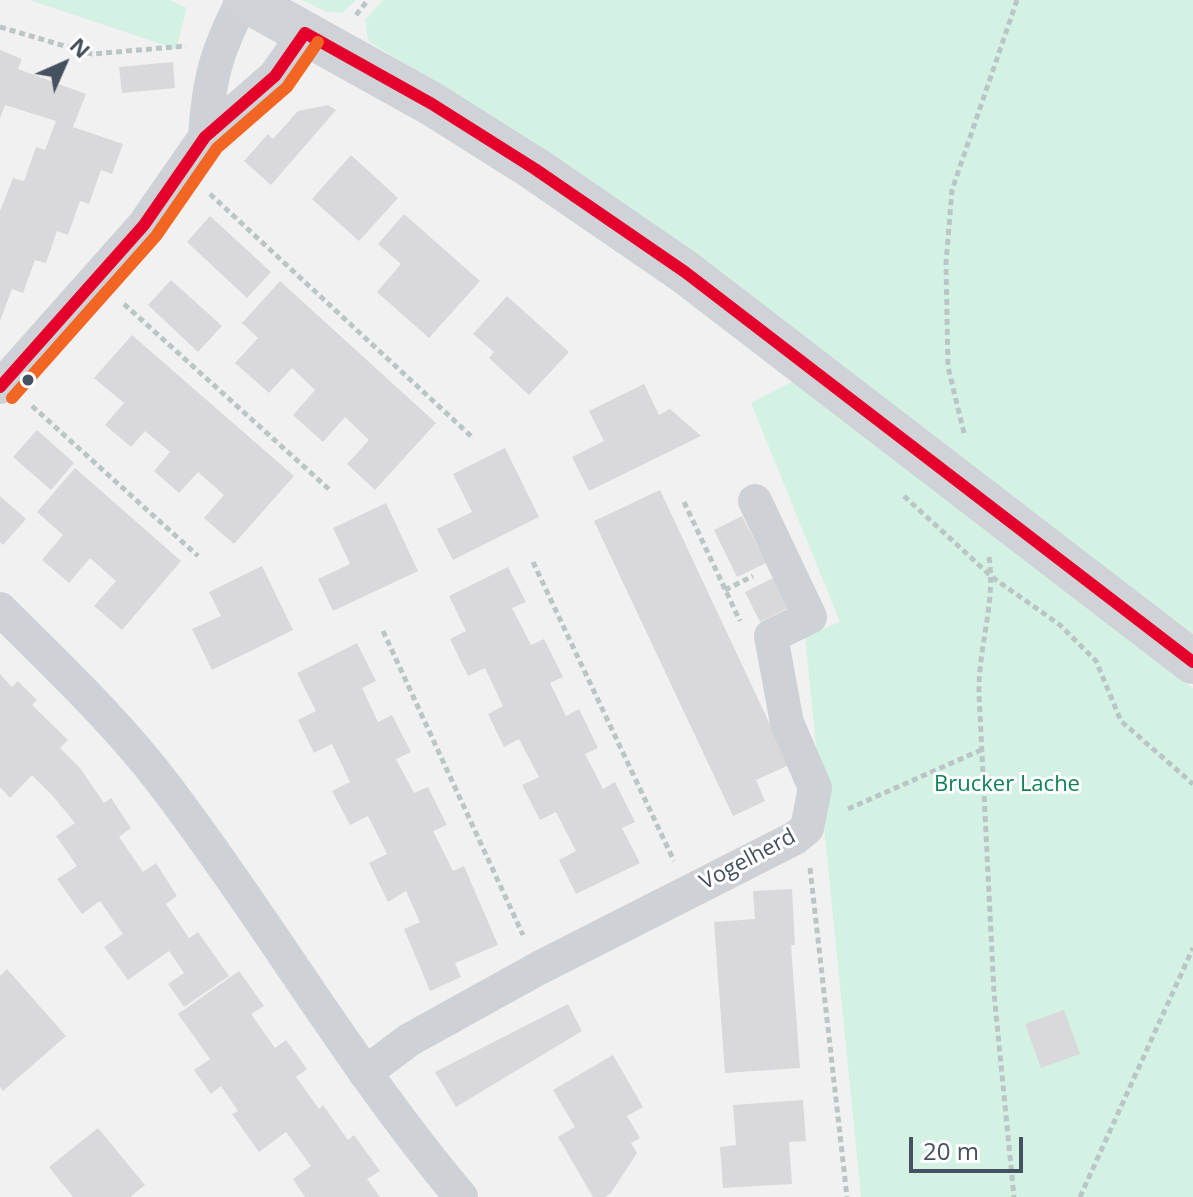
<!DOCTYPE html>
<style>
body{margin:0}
#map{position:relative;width:1193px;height:1197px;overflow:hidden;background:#f2f1f1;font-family:"Open Sans",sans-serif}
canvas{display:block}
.north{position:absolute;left:24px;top:24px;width:80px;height:80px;-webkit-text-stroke:6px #fff;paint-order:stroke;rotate:45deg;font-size:22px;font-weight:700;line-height:32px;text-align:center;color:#46515f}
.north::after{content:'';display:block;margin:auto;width:28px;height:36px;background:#46515f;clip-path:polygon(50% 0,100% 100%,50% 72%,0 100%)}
.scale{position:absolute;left:909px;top:1137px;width:114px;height:36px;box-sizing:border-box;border:4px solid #46515f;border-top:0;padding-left:10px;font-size:24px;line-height:28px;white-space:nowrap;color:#46515f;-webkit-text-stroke:6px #fff;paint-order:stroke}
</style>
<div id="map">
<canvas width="1193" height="1197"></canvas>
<div class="north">N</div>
<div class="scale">20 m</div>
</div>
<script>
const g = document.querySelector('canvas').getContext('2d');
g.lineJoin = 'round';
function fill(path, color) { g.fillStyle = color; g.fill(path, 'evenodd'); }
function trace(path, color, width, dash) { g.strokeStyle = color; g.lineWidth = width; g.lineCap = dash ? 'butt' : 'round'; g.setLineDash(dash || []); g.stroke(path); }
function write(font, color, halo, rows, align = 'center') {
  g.font = font + ' "Open Sans",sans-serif'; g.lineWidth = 6; g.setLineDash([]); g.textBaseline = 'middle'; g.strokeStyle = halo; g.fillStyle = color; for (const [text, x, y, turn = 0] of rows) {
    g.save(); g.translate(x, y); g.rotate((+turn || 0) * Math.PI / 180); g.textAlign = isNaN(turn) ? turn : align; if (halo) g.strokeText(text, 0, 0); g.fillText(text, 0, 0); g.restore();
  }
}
fill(new Path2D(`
 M29,0H170L187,8L176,49Z
 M302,0H356L342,13L327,12Z
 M383,0H1193V640L508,128L368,41L365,20Z
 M795,380L1193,688V1197H861L805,636L840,622L751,403Z`), '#d4f2e3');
fill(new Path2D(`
 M0,50L22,59L18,69L86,94L73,127L123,144L112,174L101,170L89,204L80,201L68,235L57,231L46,263L35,260L23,293L12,289L0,321V211L13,178L24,181L36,147L45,150L56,121L5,105L0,118Z
 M173,62L175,88L122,93L119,67Z
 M328,105L336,110L271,185L244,161L268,134L273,139L298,111Z
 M351,155L398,198L359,241L312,199Z
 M404,214L480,281L429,338L377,292L401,264L378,244Z
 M210,216L271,272L247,298L187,242Z
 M171,280L222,326L198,352L148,305Z
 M280,281L436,423L375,490L347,464L369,440L345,417L323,442L293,415L315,390L292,368L269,393L235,363L258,338L242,323Z
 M507,296L569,352L529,395L489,358L494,352L473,334Z
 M132,335L294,476L234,544L204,518L224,495L198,472L179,493L154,471L170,452L145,431L131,447L105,425L124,403L94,378Z
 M644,384L659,415L670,409L701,436L589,491L572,457L604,441L589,411Z
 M37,430L74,463L51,490L13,457Z
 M505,448L539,517L453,560L437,529L472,512L453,474Z
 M75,468L181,561L122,630L94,606L116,581L90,558L69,583L42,560L63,535L37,512Z
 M660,490L789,765L756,780L765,801L733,816L594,521Z
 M0,496L26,519L3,545L0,542Z
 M386,503L418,571L333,611L318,579L350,564L333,528Z
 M742,516L766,563L737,577L714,530Z
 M262,566L293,630L212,670L192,629L221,616L209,592Z
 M508,567L526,602L512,608L531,645L544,639L563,677L550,683L566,716L579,709L598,748L585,754L603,789L615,782L635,822L622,828L640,863L576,894L559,860L576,851L556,812L540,820L522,785L539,777L519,739L504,747L488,714L503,706L485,668L468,676L450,639L466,631L449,596Z
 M773,578L788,608L760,622L745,592Z
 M357,643L376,681L362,688L378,722L392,715L411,752L396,759L414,793L428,787L447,825L433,831L453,871L464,866L498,945L455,963L461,977L430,991L404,929L420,922L406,891L388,902L369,863L387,854L368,816L350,825L332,791L350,782L332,744L314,753L298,720L316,711L297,673Z
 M0,674L12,687L18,681L37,700L32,705L68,740L60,748L80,768L104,803L111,798L131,828L119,837L143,872L156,863L177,896L166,904L189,938L198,932L229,976L184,1007L168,984L184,973L169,951L128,980L104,947L123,934L100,901L82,914L57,879L77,866L56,836L75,823L52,795L32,775L10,798L0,787Z
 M792,889L795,945H791L800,1068L725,1073L714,922L755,919L753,891Z
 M7,969L66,1036L3,1091L0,1087V976Z
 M239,971L264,1006L251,1014L275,1048L286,1040L307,1069L296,1077L319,1109L323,1105L348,1140L354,1135L380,1171L367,1179L380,1197H305L293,1179L311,1166L286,1132L259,1152L232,1114L238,1111L221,1086L211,1094L194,1070L210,1059L178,1014Z
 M568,1004L582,1031L456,1107L435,1072Z
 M1064,1010L1080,1054L1041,1068L1025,1024Z
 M613,1055L643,1107L627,1116L640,1138L631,1143L637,1153L611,1193L605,1197H593L558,1137L575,1127L553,1090Z
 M803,1100L806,1141L789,1142L792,1184L723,1188L720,1147L736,1145L733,1105Z
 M98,1128L145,1185L130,1197H73L49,1167Z`), '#d9d9db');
trace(new Path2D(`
 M356,15L368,0
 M0,27L92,54L186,46
 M210,194L472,437
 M124,304L331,491
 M32,406L198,556
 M964,433L948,367L946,263L952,190L1017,0
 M904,496L992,577L1060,625L1096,661L1121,721L1193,784
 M684,502L740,621
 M989,557C996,602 978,648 979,694L994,993L1014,1197
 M533,562L674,861
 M725,590L753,576
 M383,631L523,935
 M848,809L981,750
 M810,868L847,1197
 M1080,1197L1193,948`), '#bac6c5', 5, [6, 4]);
trace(new Path2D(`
 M205,137C209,78 216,52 243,0
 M0,387L144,225L205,137L275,76L305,33
 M0,609C57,666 117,722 166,787C268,921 352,1068 461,1197
 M365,1073L409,1040L539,968L795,838L807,828L815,788L787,723L771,636L810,617L755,501`), '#ced1d5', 34);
trace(new Path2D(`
 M245,0L432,104L535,169L685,272L1193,662`), '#cfd2d6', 44);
trace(new Path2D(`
 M305,33L432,104L535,169L685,272L1193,662
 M0,387L144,225L205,137L275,76L305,33`), '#e4002b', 12);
trace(new Path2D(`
 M12,398L156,236L217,148L287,87L318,42`), '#f26522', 12);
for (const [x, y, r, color] of [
 [28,380,7,"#46515f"]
]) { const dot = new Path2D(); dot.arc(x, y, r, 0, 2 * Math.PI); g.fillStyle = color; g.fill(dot); trace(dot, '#fff', 3); }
write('22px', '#0f8255', '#fff', [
 ["Brucker Lache",1007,785]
]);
write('22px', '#46515f', '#fff', [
 ["Vogelherd",748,860,-28]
]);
</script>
